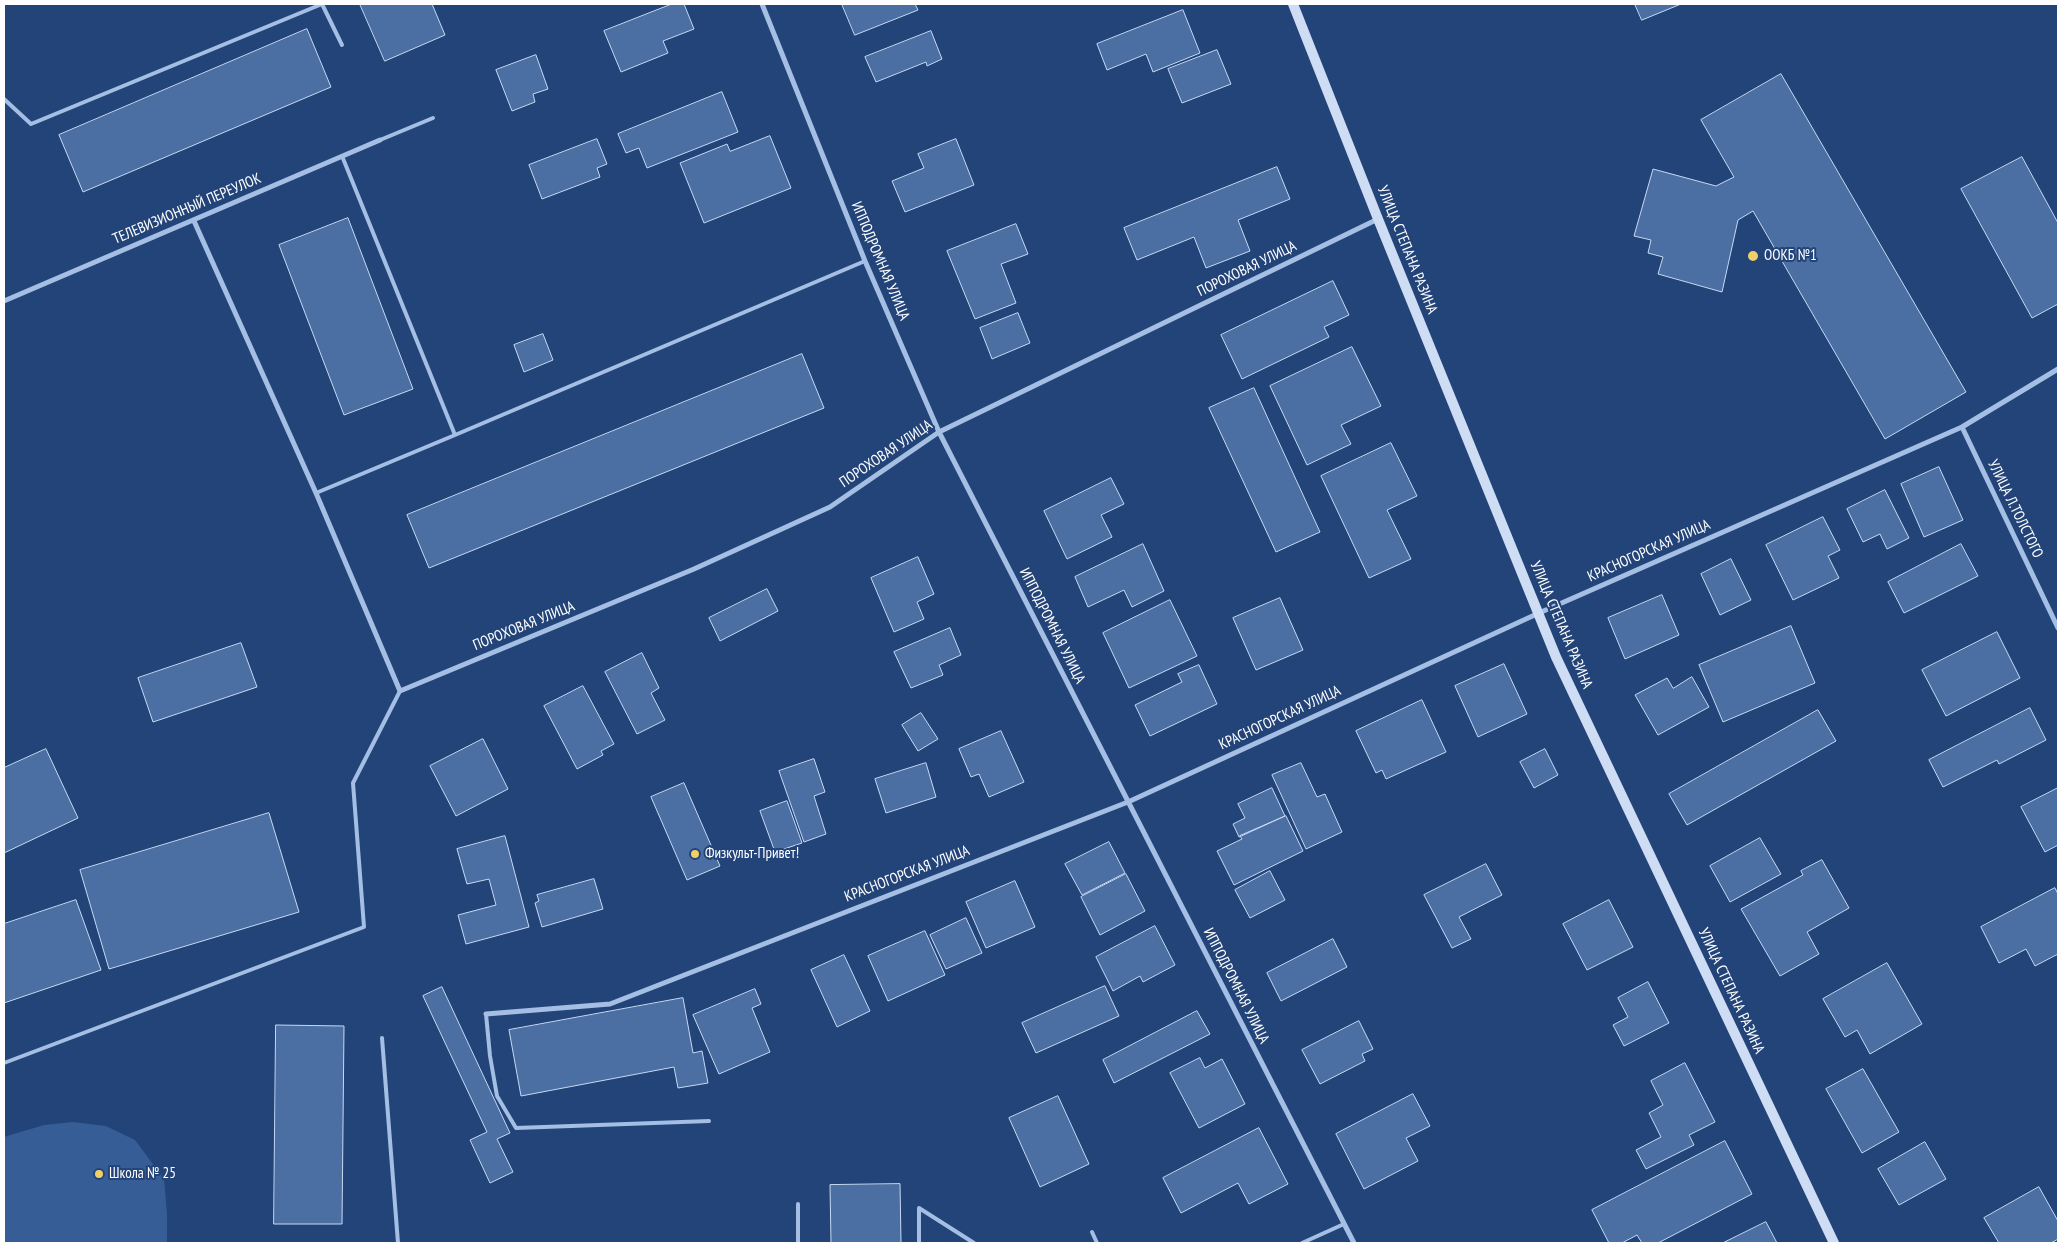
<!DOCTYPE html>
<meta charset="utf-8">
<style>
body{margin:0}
#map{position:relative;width:2062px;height:1247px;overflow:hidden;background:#234479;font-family:"PT Sans Narrow",sans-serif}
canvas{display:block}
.frame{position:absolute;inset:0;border:5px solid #fff;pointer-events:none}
</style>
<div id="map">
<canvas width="2062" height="1247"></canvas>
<div class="frame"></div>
</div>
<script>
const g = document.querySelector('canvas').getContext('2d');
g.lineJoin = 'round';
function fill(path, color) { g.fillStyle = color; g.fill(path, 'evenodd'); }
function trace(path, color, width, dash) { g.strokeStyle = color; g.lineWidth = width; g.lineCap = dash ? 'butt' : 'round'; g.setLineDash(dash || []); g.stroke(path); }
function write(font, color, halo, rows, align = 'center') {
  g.font = font + ' "PT Sans Narrow",sans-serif'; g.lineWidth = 4; g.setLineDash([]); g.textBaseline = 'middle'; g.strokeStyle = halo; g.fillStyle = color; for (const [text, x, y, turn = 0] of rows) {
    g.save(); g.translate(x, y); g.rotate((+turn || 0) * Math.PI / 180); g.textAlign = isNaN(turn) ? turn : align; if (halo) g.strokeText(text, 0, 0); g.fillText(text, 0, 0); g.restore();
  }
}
fill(new Path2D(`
 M73,1122L106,1126L135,1140L164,1179L167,1214V1243H4V1137L44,1125Z`), '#365d96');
const building = new Path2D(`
 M360,4H432L445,35L385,61Z
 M672,4H684L694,29L663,41L668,53L621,72L604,31Z
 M842,4H915L918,10L855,35Z
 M1635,4H1681L1642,20Z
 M1183,10L1200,53L1153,72L1146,54L1107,70L1097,44Z
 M307,29L331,87L83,192L59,135Z
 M931,31L942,59L927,66L926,62L876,82L865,57Z
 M1217,50L1231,84L1182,103L1168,69Z
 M536,55L548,89L533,94L535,102L512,111L496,70Z
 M1781,74L1966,392L1885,439L1753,211L1738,220L1722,292L1658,274L1663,257L1648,253L1651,240L1634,236L1653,169L1716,186L1734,177L1701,120Z
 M722,92L738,132L647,168L639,148L626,153L618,134Z
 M770,136L791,188L704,223L680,163L727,144L730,151Z
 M597,139L607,164L597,168L600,177L542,199L529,165Z
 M956,139L974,185L905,212L892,181L924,168L918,154Z
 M2022,157L2058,223V304L2032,318L1961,189Z
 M1277,167L1290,199L1238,220L1250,251L1206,268L1194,237L1137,260L1124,228Z
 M348,218L413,389L344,415L279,245Z
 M1016,224L1028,254L1001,264L1016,303L975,319L947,251Z
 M1333,281L1349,315L1324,327L1329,337L1242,379L1221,335Z
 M1018,313L1030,343L992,359L980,328Z
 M543,334L553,360L524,372L514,345Z
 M1352,347L1381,406L1341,425L1351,444L1307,465L1270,386Z
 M802,354L824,408L429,568L407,515Z
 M1254,388L1320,532L1276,552L1209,408Z
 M1391,443L1417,496L1387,510L1411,559L1369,578L1321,476Z
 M1939,467L1963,520L1924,537L1901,484Z
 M1111,478L1124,504L1101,515L1112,537L1067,559L1044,511Z
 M1885,490L1909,538L1887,549L1880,534L1863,542L1847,509Z
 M1823,517L1840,550L1828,556L1839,578L1793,600L1766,545Z
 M1143,544L1164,591L1132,607L1124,590L1088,607L1075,577Z
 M1961,544L1978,576L1904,613L1888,582Z
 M918,557L934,594L917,602L924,619L894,632L871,578Z
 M1731,559L1751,600L1720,615L1701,574Z
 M767,589L778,611L720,641L709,618Z
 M1662,595L1679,635L1625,659L1608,618Z
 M1280,598L1303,650L1256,670L1233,618Z
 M1170,600L1197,656L1129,688L1103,633Z
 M1791,626L1815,683L1723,722L1699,665Z
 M950,628L961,655L939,665L943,675L911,688L894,652Z
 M1997,632L2020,678L1946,716L1922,670Z
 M241,643L257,687L153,722L138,678Z
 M642,653L659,688L651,693L665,720L637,734L605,672Z
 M1504,664L1527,714L1478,737L1455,686Z
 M1199,665L1217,704L1150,736L1135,705L1182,682L1178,674Z
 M1692,677L1709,707L1658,735L1635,695L1667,678L1673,688Z
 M583,686L614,744L601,751L603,755L577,769L544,706Z
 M1422,700L1446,752L1386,779L1382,770L1376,773L1356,731Z
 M2030,708L2046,740L1999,764L1997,760L1943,787L1929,760Z
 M1818,710L1836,741L1687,825L1669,794Z
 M921,713L938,739L918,751L902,725Z
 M1001,731L1024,782L989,797L979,774L971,777L959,749Z
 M483,739L508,789L456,816L430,766Z
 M46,749L78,818L4,853V768Z
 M1545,749L1558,775L1534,788L1520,762Z
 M814,759L825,792L814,796L826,834L804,842L779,771Z
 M926,763L936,797L886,813L875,779Z
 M1301,763L1317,797L1325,794L1342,832L1306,849L1272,775Z
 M684,783L720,866L687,880L651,797Z
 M1272,788L1285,816L1239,837L1233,824L1245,818L1238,804Z
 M2058,788V845L2045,852L2021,807Z
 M787,801L802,843L775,852L760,811Z
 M269,813L299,912L109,969L80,870Z
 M1286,816L1303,851L1234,885L1217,851L1242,839L1240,836Z
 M505,836L529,927L466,944L458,915L496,905L489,879L467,884L457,849Z
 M1760,838L1781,874L1730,902L1710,866Z
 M1109,842L1125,873L1082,895L1065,864Z
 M1822,860L1849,908L1807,932L1819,954L1780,976L1741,909L1803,875L1801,871Z
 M1486,864L1502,895L1459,917L1471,939L1452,948L1424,895Z
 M1270,871L1285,900L1250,918L1235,890Z
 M1126,874L1145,911L1100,935L1081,897Z
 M594,879L603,909L542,927L535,903L539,901L537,895Z
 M1015,881L1035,927L986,948L966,902Z
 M2055,888L2058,894V954L2035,966L2026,949L1999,963L1981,927Z
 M76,900L101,970L4,1003V924Z
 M1609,900L1633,947L1587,970L1563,924Z
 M966,918L982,953L946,969L930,935Z
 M1155,926L1175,965L1143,982L1140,976L1113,991L1096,957Z
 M925,931L945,975L888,1001L868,956Z
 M1333,939L1347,967L1281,1001L1267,973Z
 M844,955L870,1011L837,1027L811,970Z
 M1887,963L1922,1024L1870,1054L1857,1030L1845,1037L1823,999Z
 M1648,982L1669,1023L1624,1046L1613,1025L1628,1017L1618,998Z
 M1105,986L1119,1016L1036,1053L1022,1023Z
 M442,987L510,1133L497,1139L513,1172L490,1183L470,1140L487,1132L423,996Z
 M755,989L761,1004L752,1008L770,1052L719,1074L693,1015Z
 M683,998L693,1053L702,1051L708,1083L678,1088L674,1067L521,1096L509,1030Z
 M1197,1011L1210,1034L1114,1083L1103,1060Z
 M1359,1021L1373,1049L1362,1054L1365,1061L1320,1084L1302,1050Z
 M276,1025L344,1026L342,1224H274Z
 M1200,1058L1205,1068L1222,1059L1245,1104L1199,1128L1170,1073Z
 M1685,1063L1715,1122L1689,1135L1694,1145L1646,1169L1636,1150L1661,1137L1649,1113L1663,1105L1651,1081Z
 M1863,1069L1899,1132L1862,1153L1826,1089Z
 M1413,1094L1430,1126L1406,1138L1418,1161L1364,1189L1336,1134Z
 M1058,1096L1089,1164L1040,1187L1009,1118Z
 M1259,1128L1288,1184L1249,1204L1238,1183L1181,1213L1163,1178Z
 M1725,1141L1752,1194L1658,1243H1642L1637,1235L1622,1243H1609L1592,1210Z
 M1925,1142L1946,1179L1899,1205L1878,1169Z
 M900,1184L901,1243H831L830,1185Z
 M2039,1187L2058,1221V1239L2051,1243H1999L1984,1218Z
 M1766,1222L1777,1243H1723Z`);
fill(building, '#4b6ea3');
trace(building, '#c7d9f3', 1);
trace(new Path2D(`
 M322,4L342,45
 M4,99L31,124L322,4
 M380,140L433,118
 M342,156L455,435L865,261
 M316,493L455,435
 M486,1014L490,1056L497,1096L516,1128L709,1121
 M382,1038L398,1243
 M4,1063L364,927L353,783L400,691
 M1092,1232L1097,1243
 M798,1243V1204
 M919,1243V1208L974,1243
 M1302,1243L1344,1224`), '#a4bee4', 4);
trace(new Path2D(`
 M762,4L865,261L939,432L1354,1243
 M194,221L316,493L400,691L694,569L830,507L939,432L1378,219
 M4,301L380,140
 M1962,427L2058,628
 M486,1014L610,1004L1128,802L1539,613L1962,427L2058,369`), '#a4bee4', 5);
trace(new Path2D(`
 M1293,4L1378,219L1556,657L1834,1243`), '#cedcf4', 10);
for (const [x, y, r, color] of [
 [1753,256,6,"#efcf68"],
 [695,854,5,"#efcf68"],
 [99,1174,5,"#efcf68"]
]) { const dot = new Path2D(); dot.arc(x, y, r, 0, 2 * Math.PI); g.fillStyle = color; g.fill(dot); trace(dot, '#234479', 2); }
write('15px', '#fff', '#234479', [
 ["ТЕЛЕВИЗИОННЫЙ ПЕРЕУЛОК",187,209,-23],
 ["УЛИЦА СТЕПАНА РАЗИНА",1407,250,68],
 ["ИППОДРОМНАЯ УЛИЦА",880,261,67],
 ["ПОРОХОВАЯ УЛИЦА",1247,269,-26],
 ["ПОРОХОВАЯ УЛИЦА",886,454,-34],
 ["УЛИЦА Л.ТОЛСТОГО",2015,509,64],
 ["КРАСНОГОРСКАЯ УЛИЦА",1649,551,-24],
 ["УЛИЦА СТЕПАНА РАЗИНА",1561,625,67],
 ["ПОРОХОВАЯ УЛИЦА",524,626,-22],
 ["ИППОДРОМНАЯ УЛИЦА",1052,626,63],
 ["КРАСНОГОРСКАЯ УЛИЦА",1280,718,-25],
 ["КРАСНОГОРСКАЯ УЛИЦА",907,874,-21],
 ["ИППОДРОМНАЯ УЛИЦА",1236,986,63],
 ["УЛИЦА СТЕПАНА РАЗИНА",1731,991,65]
]);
write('15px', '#fff', '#234479', [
 ["ООКБ №1",1764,256],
 ["Физкульт-Привет!",705,854],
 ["Школа № 25",109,1174]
], 'left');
</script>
